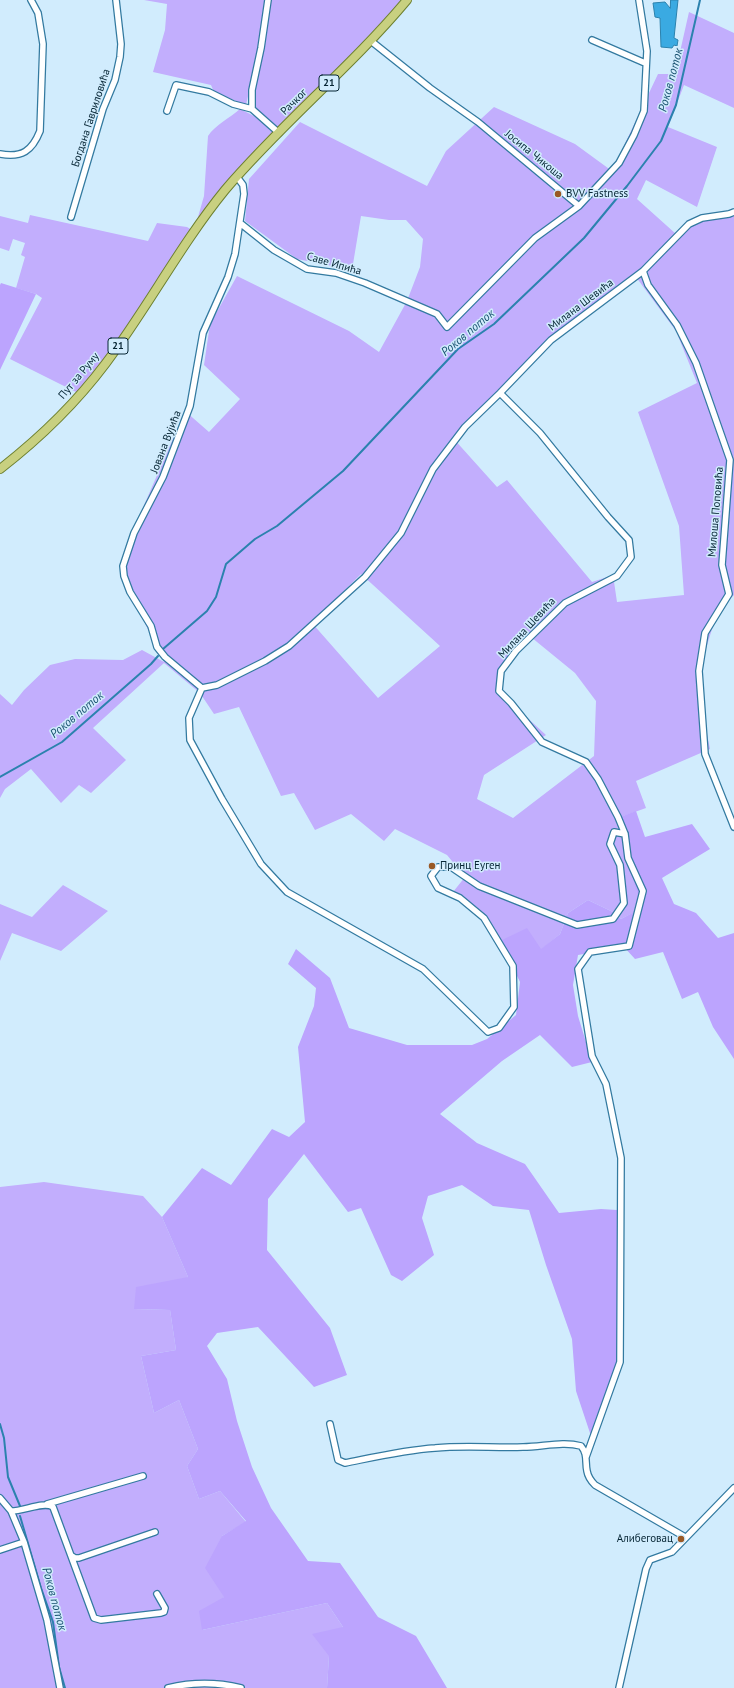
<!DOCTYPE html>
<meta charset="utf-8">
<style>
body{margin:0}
canvas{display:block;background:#d1ecfd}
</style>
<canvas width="734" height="1688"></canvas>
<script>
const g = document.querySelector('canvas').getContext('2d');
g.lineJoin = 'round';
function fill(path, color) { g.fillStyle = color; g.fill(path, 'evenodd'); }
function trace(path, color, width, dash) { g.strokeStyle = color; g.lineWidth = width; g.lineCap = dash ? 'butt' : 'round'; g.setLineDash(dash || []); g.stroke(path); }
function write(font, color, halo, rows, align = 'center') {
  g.font = font + ' "PT Sans",sans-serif'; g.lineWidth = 3; g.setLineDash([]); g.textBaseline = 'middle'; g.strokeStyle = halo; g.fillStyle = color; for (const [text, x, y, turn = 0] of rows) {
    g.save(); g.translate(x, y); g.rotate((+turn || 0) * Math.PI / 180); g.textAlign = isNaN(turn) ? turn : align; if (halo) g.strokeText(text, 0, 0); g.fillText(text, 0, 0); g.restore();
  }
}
fill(new Path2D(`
 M144,0H266L259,47L246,105L214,92L211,85L153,72L165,30L167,4Z
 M271,0H403L279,129L251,107L264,49Z
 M689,12L734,33V108L684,85L668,127L717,147L697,207L646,180L637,199L676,234L697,216L734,211V595L718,610L703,658V714L710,749L636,781L646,808L615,819L643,908L621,919L613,912L588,900L568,913L560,934L541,950L500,941L480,913L453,892L465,877L447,855L395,829L384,841L351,814L315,830L294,793L281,796L239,707L214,714L200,693L164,663L93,728L126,760L91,793L79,785L61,803L31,769L5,789L0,798V694L12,705L24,690L50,665L75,659L123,660L142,650L164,662L134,601L123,565L138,519L185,411L209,432L240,399L204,365L210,324L237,276L349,331L379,352L407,301L420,267L423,239L406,220H389L361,216L352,270L297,259L245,221L249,179L300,122L427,186L446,151L494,107L575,144L612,171L658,74H675ZM636,277L676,331L697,383L638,412L679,526L684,595L617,602L613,575L592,582L507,480L497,487L453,438L551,337ZM361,574L440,646L378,698L312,623ZM526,633L575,673L596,701L594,756L513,818L477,799L484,775L546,735L496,689L498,674Z
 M240,109L256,117L275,134L196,224L204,196L208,136C215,125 230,118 240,109Z
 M30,215L148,241L157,223L187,227L192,230C155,285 121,343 78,393L10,359L42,298L36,294L16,288L25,257L21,255L25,243L13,239L9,251L0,248V216L28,223Z
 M63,885L108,911L61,951L12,933L0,961V904L32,917Z
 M44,1182L143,1196L162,1217L188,1277L135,1309L170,1310L176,1350L141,1356L154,1413L179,1400L198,1449L187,1466L199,1499L220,1491L246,1522L222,1536L224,1597L202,1630L327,1603L343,1627L329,1656L327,1688H0V1187Z`), '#c2aefd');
fill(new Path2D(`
 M1,283L36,294L0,370V285Z
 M636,811L645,837L692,824L710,849L662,878L674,904L696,913L718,938L734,933V1059L713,1027L698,992L682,999L663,952L635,959L624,947L578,955L573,985L578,1016L592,1062L572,1067L540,1035L502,1061L440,1114L477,1143L525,1164L559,1213L601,1209L617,1210L624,1357L594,1445L576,1391L572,1339L546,1265L529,1210L493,1206L462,1185L428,1196L422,1218L434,1255L402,1281L391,1275L361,1208L348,1212L304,1154L268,1199L267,1250L330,1328L347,1375L314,1387L258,1327L217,1333L207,1346L227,1379L237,1421L252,1467L271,1508L308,1561L340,1563L378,1617L416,1636L447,1688H327L329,1656L312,1634L343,1627L327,1603L202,1630L199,1611L224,1597L205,1568L222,1536L246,1521L220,1491L199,1499L187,1466L198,1449L179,1400L154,1413L141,1356L176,1350L170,1310L134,1309L136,1287L188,1277L162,1217L202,1168L231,1185L272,1129L289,1137L305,1122L298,1047L314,1006L316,988L288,964L296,949L330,978L349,1028L407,1045H472L487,1039L516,1015L520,982L500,941L527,928L541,949L560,934L568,913L588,900L613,912L621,919L642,908L615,819Z`), '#bca4fe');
const water = new Path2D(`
 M671,0H678L674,38L678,40L677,46L674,45L672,48L661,47L660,18L655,17L653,3L665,2L670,8Z`);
fill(water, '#3aaae2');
trace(water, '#2b82ae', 1);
trace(new Path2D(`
 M163,649L207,611L216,597L226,564L255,539L277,526L343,471L458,349L494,324L584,238L627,186L661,141L676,105L700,0
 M0,777L62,742L151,664L158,656
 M0,1424L4,1438L8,1477L20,1506
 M20,1516L41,1588L53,1622L59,1667L65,1688`), '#2b82ae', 2);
const minor = new Path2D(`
 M268,0L261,48L252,90V109L279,133
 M592,40L645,63
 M371,41L430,88L478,122L579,206
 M167,111L176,85L209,92L233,104L252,109
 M0,154C22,158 32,151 40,131L43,44L38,13L31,0
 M71,217L103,109L115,80L120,57L121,44L116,0
 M240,223L274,250L307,269L336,273L365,283L437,314L447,327L535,238L579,206L619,163L634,135L644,111L647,51L639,0
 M643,271L648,285L677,325L696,363L730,460L722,565L729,594L705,633L699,671L705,754L734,827
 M500,393L540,433L608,517L629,540L631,557L617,576L565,603L516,651L501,671L499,691L511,703L542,742L586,762L598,779L618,817L625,834L628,858L643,891L629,946L590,952L578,969L592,1056L606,1084L621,1158L620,1362L586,1457
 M202,688L189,718L190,740L222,799L261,864L287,892L423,969L488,1032L499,1028L514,1007L513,966L484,918L460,898L438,888L431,876L438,867H451L479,886L577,925L613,919L624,903L620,865L610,844L614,832L625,834
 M202,688L217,685L265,661L289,646L365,577L401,533L433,469L465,427L500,393L551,340L643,271L689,224L702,218L729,214L734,212
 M202,688L165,657L157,647L151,626L130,592L124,576L123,566L134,533L163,477L190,406L203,333L228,277L235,254L244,194L243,185L237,177
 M330,1424L338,1460L345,1463C375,1457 405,1450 435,1448C464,1445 494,1448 523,1447C542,1447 563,1441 581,1446C588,1454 585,1462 587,1471C588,1477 591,1481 595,1485L685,1537
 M0,1498L11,1511L24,1542L47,1620L60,1688
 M47,1504L143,1476
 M11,1511C24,1511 44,1501 53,1507L94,1618L101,1620L161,1613L164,1612L165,1608L157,1594
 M0,1550L24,1542
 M72,1556L75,1558H79L155,1532
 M168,1688C193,1682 216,1682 241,1688
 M619,1688L646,1569L650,1560L672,1552L734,1488`);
const primary = new Path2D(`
 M0,469C40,438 76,403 106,363C148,307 181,244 225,190C282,123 351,67 407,0`);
trace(minor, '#337aa0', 8);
trace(primary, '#6d802f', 10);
trace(minor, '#fff', 5.5);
trace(primary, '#c8d080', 8);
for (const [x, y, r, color] of [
 [558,194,4,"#9a5925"],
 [432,866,4,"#9a5925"],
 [681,1539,4,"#9a5925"]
]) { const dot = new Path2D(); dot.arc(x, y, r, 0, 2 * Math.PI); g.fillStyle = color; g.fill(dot); trace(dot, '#d1ecfd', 1.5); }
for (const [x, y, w] of [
 [329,83,20],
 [118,346,20]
]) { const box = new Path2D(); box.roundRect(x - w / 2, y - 8, w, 16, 3); g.fillStyle = '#d1ecfd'; g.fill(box); trace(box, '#072635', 1); }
write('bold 10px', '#072635', null, [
 ["21",329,83],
 ["21",118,346]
]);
write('11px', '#072635', '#d1ecfd', [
 ["Рачког",294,102,-45],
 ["Богдана Гавриловића",91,118,-72],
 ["Јосипа Чикоша",534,155,39],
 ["Саве Ипића",334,264,16],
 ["Милана Шевића",581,305,-37],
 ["Пут за Руму",79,376,-50],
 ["Јована Вујића",166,442,-69],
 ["Милоша Поповића",716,512,-85],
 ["Милана Шевића",527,628,-47]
]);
write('11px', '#072635', '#d1ecfd', [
 ["BVV Fastness",566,194],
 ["Принц Еуген",440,866],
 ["Алибеговац",673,1539,"right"]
], 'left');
write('italic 12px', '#1a5371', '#d1ecfd', [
 ["Роков поток",671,80,-75],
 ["Роков поток",468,333,-40],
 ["Роков поток",77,715,-40],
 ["Роков поток",54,1599,75]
]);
</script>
